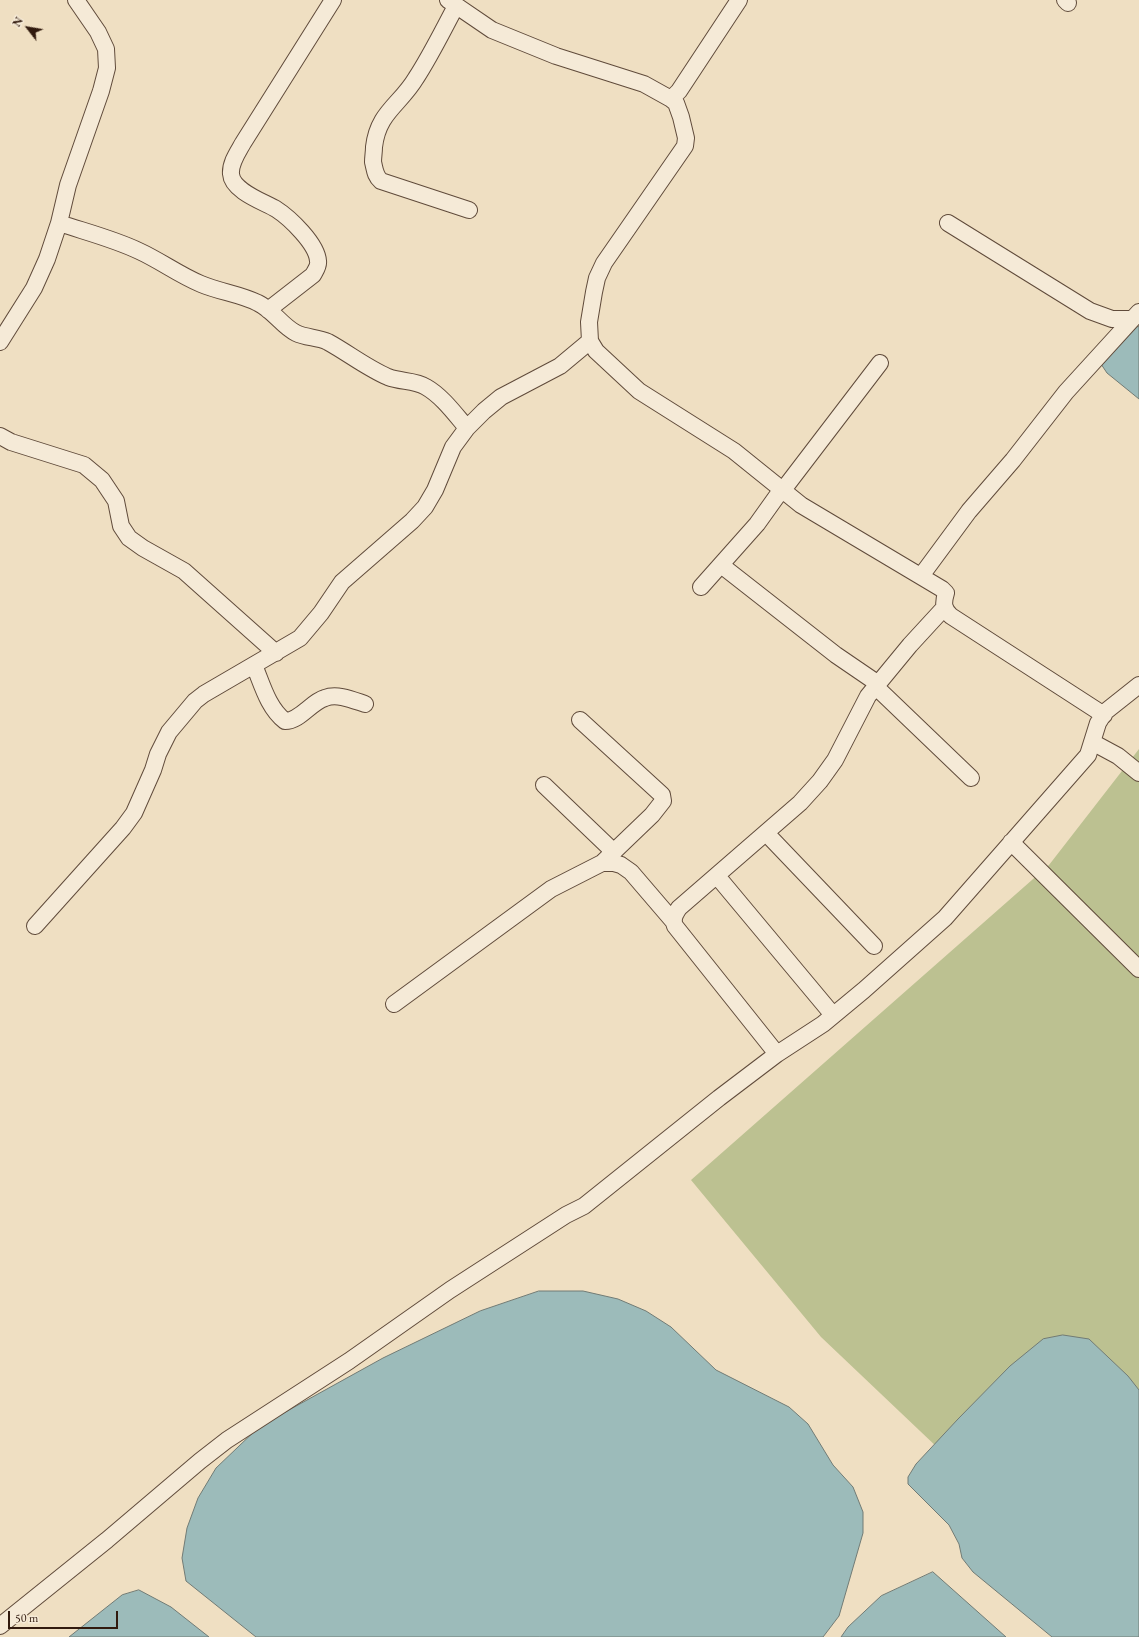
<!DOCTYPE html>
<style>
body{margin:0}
#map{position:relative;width:1139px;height:1637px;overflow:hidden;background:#efdfc2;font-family:"EB Garamond",serif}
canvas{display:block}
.north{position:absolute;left:8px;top:8px;width:40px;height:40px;-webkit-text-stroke:3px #f5ead7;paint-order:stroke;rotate:301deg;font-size:11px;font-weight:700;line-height:16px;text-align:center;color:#311a0e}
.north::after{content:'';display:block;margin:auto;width:14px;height:18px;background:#311a0e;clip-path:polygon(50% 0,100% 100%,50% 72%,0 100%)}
.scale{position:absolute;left:8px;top:1611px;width:110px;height:18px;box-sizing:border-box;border:2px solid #311a0e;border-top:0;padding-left:5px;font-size:12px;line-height:14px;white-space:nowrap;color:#311a0e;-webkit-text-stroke:3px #f5ead7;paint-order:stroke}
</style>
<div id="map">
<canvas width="1139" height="1637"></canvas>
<div class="north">N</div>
<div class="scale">50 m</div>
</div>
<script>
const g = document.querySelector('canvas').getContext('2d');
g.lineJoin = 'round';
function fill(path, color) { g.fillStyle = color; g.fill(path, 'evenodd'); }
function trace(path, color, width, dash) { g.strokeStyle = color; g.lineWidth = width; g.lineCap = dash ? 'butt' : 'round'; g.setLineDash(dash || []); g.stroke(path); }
fill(new Path2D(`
 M1139,749V1637H1137L821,1337L691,1180L1049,865Z`), '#bcc191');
const water = new Path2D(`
 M1139,327V399L1107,373L1101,364L1126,328Z
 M539,1291H583L618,1299L646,1311L671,1327L716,1370L789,1407L808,1424L833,1465L853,1487L863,1512V1533L839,1616L823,1637H256L186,1581L182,1558L187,1528L198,1498L216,1468L260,1426L383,1358L480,1311Z
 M1063,1335L1089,1339L1128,1376L1139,1390V1637H1052L973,1572L962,1558L959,1544L949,1525L908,1484V1477L916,1464L958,1419L1010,1366L1043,1339Z
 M933,1572L1006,1637H841L848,1627L881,1596Z
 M139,1590L171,1607L209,1637H69L122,1595Z`);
fill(water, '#9cbbba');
trace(water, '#717b75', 1);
const minor = new Path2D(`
 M448,0L492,30L556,56L644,84L671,99L676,103L681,117L686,138L685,146L604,263L597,278L594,292L589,322L590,341L596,351L639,391L734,451L801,505L942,589L946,593C943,603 943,609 951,616L1104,715
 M1065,0L1068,3
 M456,6C443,30 431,55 416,78C400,105 378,112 374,147C374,152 373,157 373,162C375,170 375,176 381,181L469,210
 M671,99L679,91L739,0
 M59,223C86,232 114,239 139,251C161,261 179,275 201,284C220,292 240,294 258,303C273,310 282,326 296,333C306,338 318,337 328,342C348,353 367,368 388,377C401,382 415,380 426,387C442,396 455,414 467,428
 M948,223L1090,311L1112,319H1131
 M268,310L313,275C315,271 319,266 318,261C317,244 290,218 276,209C264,202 232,191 231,174C230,163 238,152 243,143L333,0
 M0,342L34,288L47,259L59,223L68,185L101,91L107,68L106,49L98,32L76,0
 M0,436L11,442L84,465L102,480L116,501L121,526L129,538L143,548L184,571L276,653
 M783,490L880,363
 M721,565L836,655L877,683
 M921,576L969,511L1013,460L1066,392L1139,312
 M701,587L757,524L782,489
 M254,665C262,684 268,708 285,721C300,721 311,702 325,698C337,693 353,700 365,704
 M875,686L971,778
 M580,720L662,795L663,801L652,815L602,863
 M1092,742L1118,756L1139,773
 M544,785L614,852
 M766,833L874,946
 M1011,842L1139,969
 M717,876L833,1015
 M35,926L123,828L134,813L153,770L158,754L169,732L195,701L204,694L300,638L321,613L342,582L412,521L425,507L435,490L453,447L467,428L484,411L501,397L560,366L590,341
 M394,1004L551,889L602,863H614L621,865L631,872L673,921
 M777,1054L675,926C672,919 675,914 679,908L800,803L820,781L835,760L868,696L910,645L944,608
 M0,1626L107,1540L200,1461L227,1440L349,1361L450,1290L566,1215L584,1206L719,1098L777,1054L823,1024L864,990L945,918L1088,755L1098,723L1105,712L1139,685`);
trace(minor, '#604b3b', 18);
trace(minor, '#f5ead7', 16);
</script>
